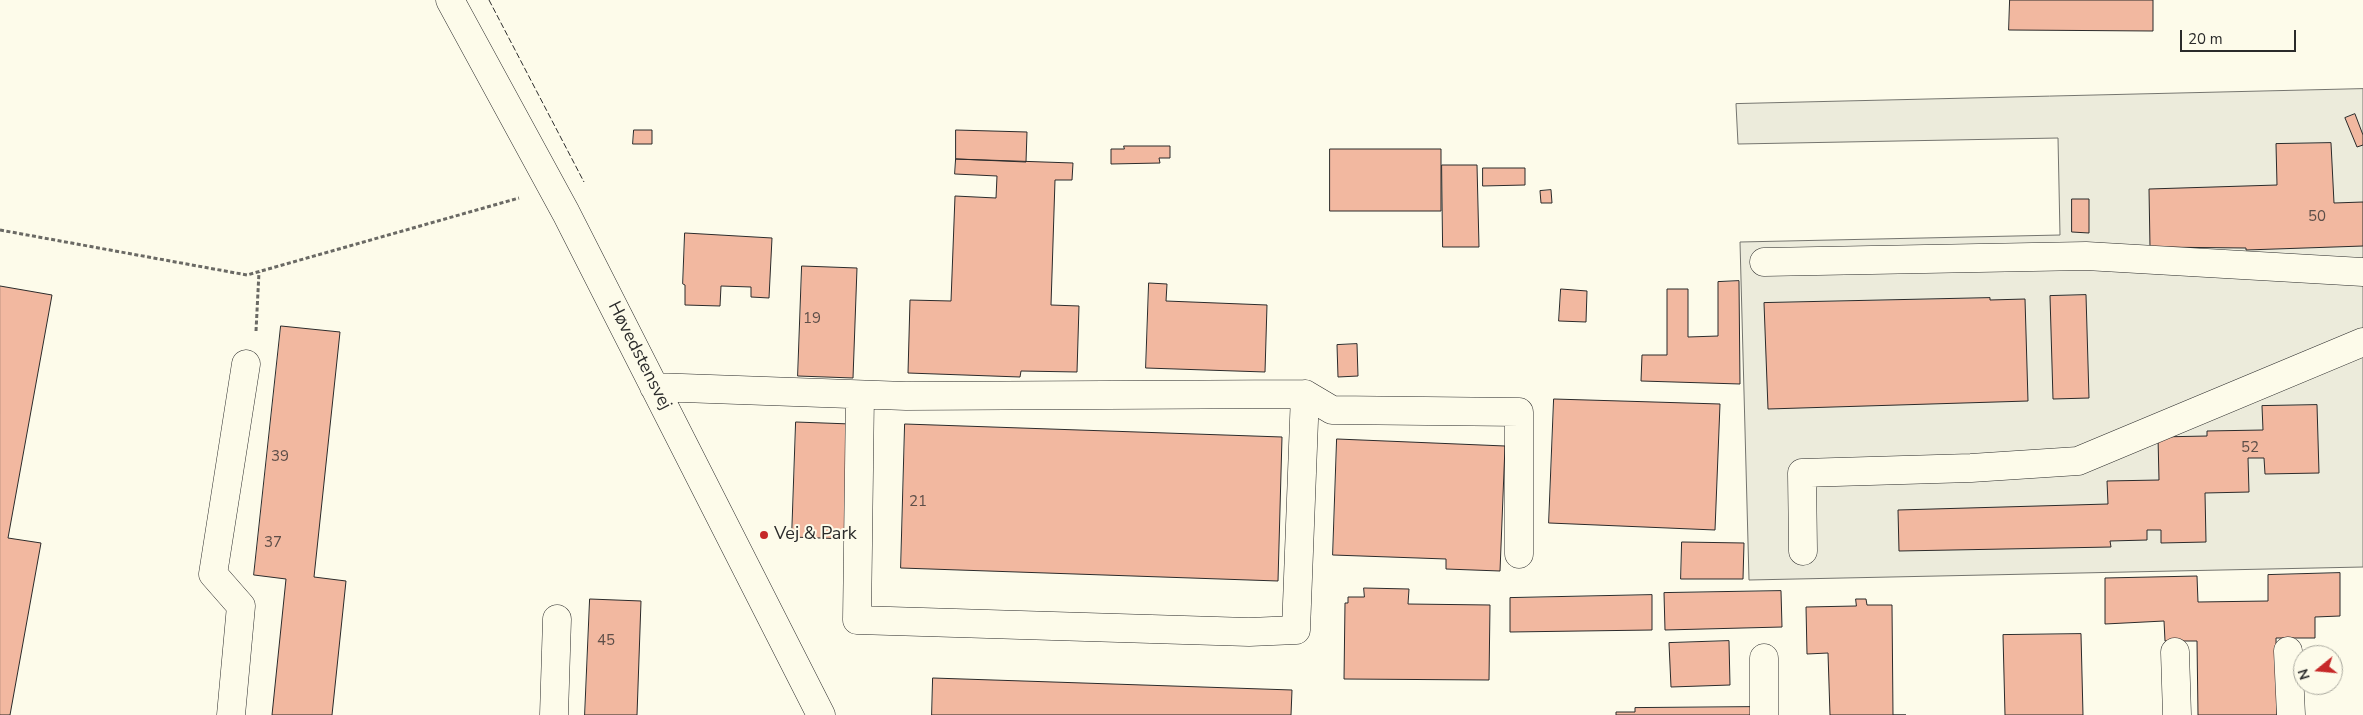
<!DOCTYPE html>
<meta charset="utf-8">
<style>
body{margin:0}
#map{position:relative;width:2363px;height:715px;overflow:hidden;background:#fdfbea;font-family:"Nunito Sans",sans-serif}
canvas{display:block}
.north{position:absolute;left:2293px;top:645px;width:50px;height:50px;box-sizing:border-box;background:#fdfbea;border:1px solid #a9a89e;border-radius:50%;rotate:253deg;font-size:14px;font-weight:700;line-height:20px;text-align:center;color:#2b2b2b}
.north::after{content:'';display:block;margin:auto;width:18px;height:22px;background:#c62828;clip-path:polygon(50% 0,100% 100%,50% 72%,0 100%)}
.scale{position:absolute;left:2180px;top:30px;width:116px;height:22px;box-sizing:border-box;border:2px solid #2b2b2b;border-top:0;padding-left:6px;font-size:15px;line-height:18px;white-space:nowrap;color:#2b2b2b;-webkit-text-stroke:4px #fdfbea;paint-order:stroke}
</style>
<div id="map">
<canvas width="2363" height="715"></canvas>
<div class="north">N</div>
<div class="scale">20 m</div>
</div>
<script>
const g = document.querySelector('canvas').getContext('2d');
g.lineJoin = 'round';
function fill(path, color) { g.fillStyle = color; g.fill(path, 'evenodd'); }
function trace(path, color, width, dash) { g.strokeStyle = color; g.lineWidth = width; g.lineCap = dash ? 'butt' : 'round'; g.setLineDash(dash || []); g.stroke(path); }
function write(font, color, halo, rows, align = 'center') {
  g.font = font + ' "Nunito Sans",sans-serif'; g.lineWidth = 4; g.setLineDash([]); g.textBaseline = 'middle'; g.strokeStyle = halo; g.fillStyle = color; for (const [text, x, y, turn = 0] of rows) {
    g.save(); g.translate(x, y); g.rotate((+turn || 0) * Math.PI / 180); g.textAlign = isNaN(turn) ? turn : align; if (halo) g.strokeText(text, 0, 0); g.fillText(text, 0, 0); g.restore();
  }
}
const green = new Path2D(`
 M2363,89V567L1749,580L1740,242L2060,235L2058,138L1738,144L1736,104Z`);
fill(green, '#ecebdb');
trace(green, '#74746e', 1);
const building = new Path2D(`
 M2010,0H2153V31L2009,30Z
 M2355,114L2363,135V145L2357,147L2345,118Z
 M634,130H652V144H633Z
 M956,130L1027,132L1026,162L956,159Z
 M2331,143L2334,203L2363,202V246L2246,250V248L2150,247L2149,189L2277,185L2276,144Z
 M1124,146H1170V158H1159L1160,163L1111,164V149H1124Z
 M1330,149H1441V211H1330Z
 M956,159L1073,163L1072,180H1055L1051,305L1079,306L1077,372L1021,371L1020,377L908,373L910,300L951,301L955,196L996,198L997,176L955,174Z
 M1442,165H1477L1479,247H1443Z
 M1483,168H1525V185L1483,186Z
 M1551,190L1552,203H1541L1540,191Z
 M2072,199H2089V233L2072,232Z
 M685,233L772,238L769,298L751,297V287L721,286L720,306L685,305V285L683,284Z
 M802,266L857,268L853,378L798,376Z
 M1739,281L1740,384L1641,381L1642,355H1667V289H1688V337L1718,336V282Z
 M1149,283L1167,284L1166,301L1267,305L1265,372L1146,368Z
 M0,286L52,295L8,538L41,543L10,715H0Z
 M1561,289L1587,291L1586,322L1559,321Z
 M2086,295L2089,398L2053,399L2050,296Z
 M1990,298V300L2025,299L2028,401L1768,409L1764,303Z
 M281,326L340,332L314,577L346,581L332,715H272L286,579L254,575Z
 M1357,344L1358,376L1338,377L1337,345Z
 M1554,399L1720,404L1715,530L1549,523Z
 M2317,405L2319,473L2265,474L2264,458H2248L2249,492L2205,493L2206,542L2161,543V530H2147V540L2110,541L2111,547L1899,551L1898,510L2108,504L2107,481L2159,480L2158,437L2207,436V431L2263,430L2262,406Z
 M796,422L851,424L847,539L792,537Z
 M905,424L1282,437L1278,581L901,568Z
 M1337,439L1505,446L1500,571L1446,569V559L1333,555Z
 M1682,542L1744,543L1743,579H1681Z
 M2340,573V616L2315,617V638H2276L2277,715H2198L2197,641H2165L2164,621L2105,624V578L2197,576L2198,602L2268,601V575Z
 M1364,588L1409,589L1408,604L1490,605L1489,680L1344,679L1345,603H1348V597H1364Z
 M1781,591L1782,627L1665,630L1664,593Z
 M1652,595V630L1510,632V598Z
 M590,599L641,601L637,715H585Z
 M1856,599H1866L1867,605H1892L1893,715H1906H1830L1828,653L1807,654L1806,607L1856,606Z
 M2081,634L2083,715H2005L2003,635Z
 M1729,641L1730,685L1671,687L1669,643Z
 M933,678L1292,690L1291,715H932Z
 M1754,707V715H1616V712H1635V708Z`);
fill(building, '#f2b8a0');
trace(building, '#2b2b2b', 1);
const minor = new Path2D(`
 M450,0L566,213L821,715
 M1764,262L2086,256L2363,272
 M654,387L906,396L1305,394L1332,410L1519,412V554
 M860,395L857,620L1249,632L1296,630L1305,394
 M1803,551L1802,473L1971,468L2078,461L2363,342
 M2288,651L2291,715
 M2175,652L2177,715
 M1764,658V715
 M231,715L241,606L213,574L246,364
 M554,715L557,619`);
trace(minor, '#2b2b2b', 29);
trace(new Path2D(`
 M0,230L247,275L519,198
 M256,331L259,272`), '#6a6964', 3, [4, 2.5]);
trace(minor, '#fdfbea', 28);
trace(new Path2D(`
 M489,0L584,182`), '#2b2b2b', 1, [6, 2.5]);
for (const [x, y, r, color] of [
 [764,535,5,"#c62828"]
]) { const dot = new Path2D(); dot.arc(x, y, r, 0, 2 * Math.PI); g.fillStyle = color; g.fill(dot); trace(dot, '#fdfbea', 2); }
write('15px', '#5d4e48', null, [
 ["50",2317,217],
 ["19",812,319],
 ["52",2250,448],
 ["39",280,457],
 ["21",918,502],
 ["37",273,543],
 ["45",606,641]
]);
write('18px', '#2b2b2b', '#fdfbea', [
 ["Høvedstensvej",639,356,63]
]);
write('18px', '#2b2b2b', '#fdfbea', [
 ["Vej & Park",774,535]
], 'left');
</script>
